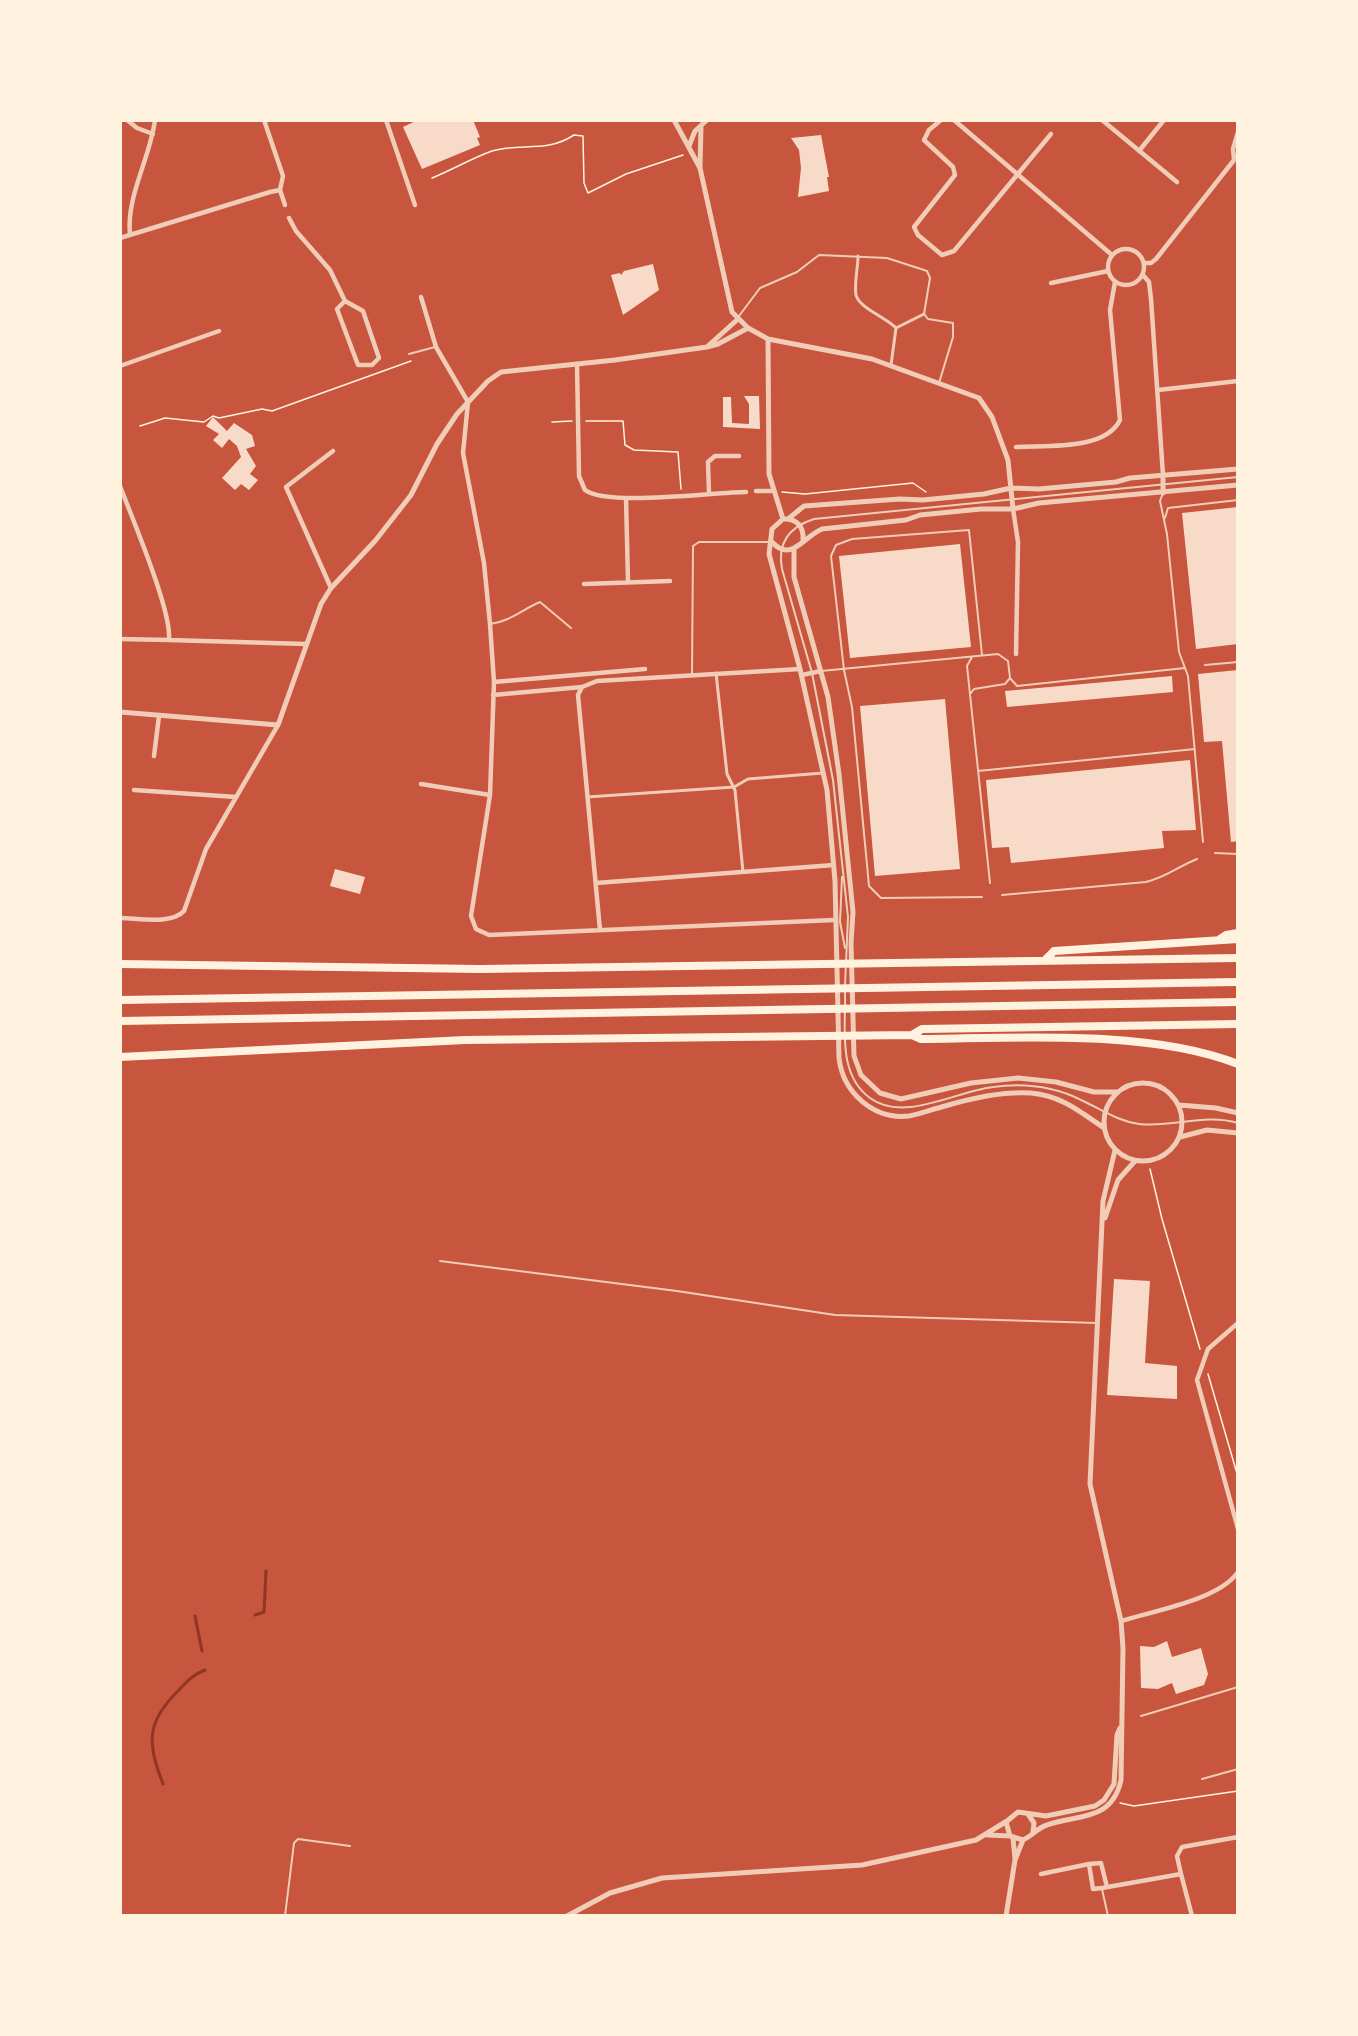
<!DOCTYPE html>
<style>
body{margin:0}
#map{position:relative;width:1358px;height:2036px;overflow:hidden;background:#c8553d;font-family:"Work Sans",sans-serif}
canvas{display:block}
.frame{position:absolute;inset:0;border:122px solid #fff3e0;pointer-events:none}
</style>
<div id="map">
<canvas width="1358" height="2036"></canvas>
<div class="frame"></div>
</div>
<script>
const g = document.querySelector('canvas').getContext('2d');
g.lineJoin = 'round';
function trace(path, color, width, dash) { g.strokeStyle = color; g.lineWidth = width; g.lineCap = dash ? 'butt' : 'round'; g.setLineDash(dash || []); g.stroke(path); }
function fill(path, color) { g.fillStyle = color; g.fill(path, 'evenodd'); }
trace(new Path2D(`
 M255,1615L264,1612L266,1571
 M195,1616L202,1651
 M163,1784C147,1742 146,1722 179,1690C187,1681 194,1674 205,1670`), '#8f3625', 3);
fill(new Path2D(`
 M418,120H473L480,137L477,138L480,145L422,169L403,127Z
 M821,135L829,177H827L829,191L798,197L801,168L799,150L791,138Z
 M653,264L659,290L623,315L611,275L620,273L621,275L624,271Z
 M744,396H759L760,429L723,427V397H731L732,423L749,424V404Z
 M213,417L227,431L234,423L252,435L255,446L246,449L256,466L250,474L258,480L249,490L241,484L235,490L222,478L241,457L237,446L229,439L222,448L213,440L219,434L206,426Z
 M1238,507V644L1196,649L1182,513Z
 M960,544L971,647L850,658L839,556Z
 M1238,670V841L1231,842L1222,741L1204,742L1198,674Z
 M1172,676L1173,692L1007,707L1005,691Z
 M945,699L960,869L875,876L860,706Z
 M1190,760L1196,830L1162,831L1164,848L1011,863L1009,847L992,848L986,780Z
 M335,869L365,877L360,894L330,886Z
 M1114,1279L1150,1281L1145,1363L1177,1366V1399L1107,1395Z
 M1167,1641L1172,1657L1201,1648L1208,1674L1204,1685L1176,1694L1172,1683L1158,1689L1141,1688L1140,1646L1154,1647Z`), '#f7dbc8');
trace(new Path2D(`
 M432,178C452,170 472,158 492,151C521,142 545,154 574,135L583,136L584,183L588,193L626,174L683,155
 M586,421H623L625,445L634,450L678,452L681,489
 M552,422L572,421
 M140,426L165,418L204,422L213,416L219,418L262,409L272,411L411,361
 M782,492L805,494L913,483L926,492
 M1150,1169L1162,1219L1200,1349
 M1208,1374L1238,1477
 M1120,1803L1134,1806L1238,1791`), '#fff3e0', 1.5);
trace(new Path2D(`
 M739,316L760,288L797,272L819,255L887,258L927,271L930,278L924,314L928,319L953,323V337L939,383
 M409,354L435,347
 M1163,493L1160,501L1167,534L1179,652L1188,676L1203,842
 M1165,518L1168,508L1238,500
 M490,624C509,622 523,609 540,602L571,628
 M972,657L967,666L990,883
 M1205,665L1238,662
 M821,671L998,654L1008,661L1010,678L1017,686L1185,668
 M692,675L693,546L699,542H769
 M971,693L974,689L1005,684L1010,678
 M978,771L1195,749
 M1215,853L1238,854
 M842,877L840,922L845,948
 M1002,895L1146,882C1165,878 1179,866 1197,859
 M982,897L881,898L869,886L852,707L844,670L831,556L836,545L852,539L969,530L982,655
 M845,986L848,917L833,780L812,673L782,569C777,543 789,527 814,519L1238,477
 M845,992C846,1027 837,1074 870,1098C904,1123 956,1091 993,1087C1023,1083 1053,1086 1081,1100C1101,1109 1117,1121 1139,1124C1173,1128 1204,1113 1238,1123
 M440,1261L677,1291L835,1315L1097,1323
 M1141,1716L1238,1687
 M1202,1779L1238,1769
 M1102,1889L1108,1916
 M285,1916L294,1843L298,1839L350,1846`), '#f1ccb7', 2);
trace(new Path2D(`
 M858,256C858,268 854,283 856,295C859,308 886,317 896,328
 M891,365L896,328L924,314
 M716,673L727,774L735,790L743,872
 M587,797L734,787L748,779L823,773`), '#f1ccb7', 3);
trace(new Path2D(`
 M127,120L137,128L153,134
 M264,120L283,176L280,190
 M386,120L415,205
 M941,120L929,130L924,140L953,167L955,175L914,227L918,235L942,255L954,251L1051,134
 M954,120L1112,255
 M1102,120L1177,182
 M1139,151L1164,120
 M1234,159L1233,149L1238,132
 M289,218L296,231L330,270L345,301L363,311L379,358L372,365H358L337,309L345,301
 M130,235C126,196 150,159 155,120
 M120,238L270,192L280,190L285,205
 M1108 267a18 18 0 1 1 36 0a18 18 0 1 1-36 0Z
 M1144,263H1151L1156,259L1238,155
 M1143,275L1149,282L1151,299L1163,475
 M1051,283L1108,271
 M421,297L436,347L468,402L463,453L484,563L490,624L494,682L490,795L471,916L476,929L489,935L834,920
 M577,364L579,476L585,490C608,507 714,492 746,492
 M120,366L219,331
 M1158,390L1238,381
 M1016,447C1045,445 1105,451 1120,420L1110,310L1115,282
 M120,486C132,518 172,611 169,640L306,644
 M756,491H772
 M709,493L708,462L715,456H739
 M626,498L628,582
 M1013,509L1018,542L1016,654
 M584,584L670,581
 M331,588L286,487L333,451
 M120,639L169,640
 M802,675L821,671
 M494,682L645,669
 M582,687L578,695L600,930
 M493,695L582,687L597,681L800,669
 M154,756L159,716
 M421,784L490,795
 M134,790L236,797
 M596,883L834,865
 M120,918C138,918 171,925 184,911L206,849L278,725
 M1238,1323L1208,1349L1197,1380L1238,1529
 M1121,1621C1153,1611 1219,1600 1238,1572
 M1041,1874L1089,1864
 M1181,1874L1177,1856L1182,1847L1238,1837
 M1107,1887L1101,1863L1089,1864L1093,1889L1102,1888L1181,1874L1192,1916`), '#f1ccb7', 4.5);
trace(new Path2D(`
 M674,120L700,168L732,312L748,328L768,339L872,359L979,398L992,417L1008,460L1013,509
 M689,146L695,131L707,120
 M700,168L701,126
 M768,339L769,474L783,519
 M708,346L738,319
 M1163,475V493
 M788,519L804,506L900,499L923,500L984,494L1011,488L1039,489L1116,482L1130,478L1238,469
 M803,540C804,527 797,518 783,519L772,529L769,554L800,669L827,790L835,881L839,1058C843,1093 874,1120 909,1116C921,1114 933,1109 945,1106C972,1098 1002,1091 1031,1093C1062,1096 1079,1111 1104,1128
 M772,542C791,563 803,537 822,529L906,520L920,515L981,509H1013L1039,503L1238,485
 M794,550V577L828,697L839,774L853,912L851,943L854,1056L861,1075L880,1093L901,1099L971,1083L1018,1078L1056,1082L1094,1092H1118
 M120,712L278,725L321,604L331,588L375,541L411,495L437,444L457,414L488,381L501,372L615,360L707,347L718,344L748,328
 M1104 1122a39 39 0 1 1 78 0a39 39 0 1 1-78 0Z
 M1179,1105L1216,1108L1238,1113
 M1180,1137L1207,1130L1238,1133
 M1115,1150L1103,1201L1090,1484L1121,1621L1123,1648L1121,1780C1112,1821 1080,1814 1047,1825C1037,1828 1032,1836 1023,1840L1010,1836L1006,1822L1018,1812L1046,1816L1095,1806L1104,1800L1114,1784L1117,1735L1120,1728
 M1105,1218L1118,1180L1135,1161
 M1028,1814L1034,1823L1033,1832
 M988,1835L1010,1836
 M1013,1838L1015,1859
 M567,1916L610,1893L662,1878L862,1865L976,1840L1007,1821
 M1006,1916L1015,1860L1023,1840`), '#f1ccb7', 5);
trace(new Path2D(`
 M1220,939L1226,935L1238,933
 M1046,959L1054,951L1238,939
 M120,964L480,969L1238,958
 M120,1000L1238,982
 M120,1021L1238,1002
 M912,1035L922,1029L1238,1024
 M120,1057L465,1040L912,1035L921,1039C1016,1038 1150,1029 1238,1064`), '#fff3e0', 8);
</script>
